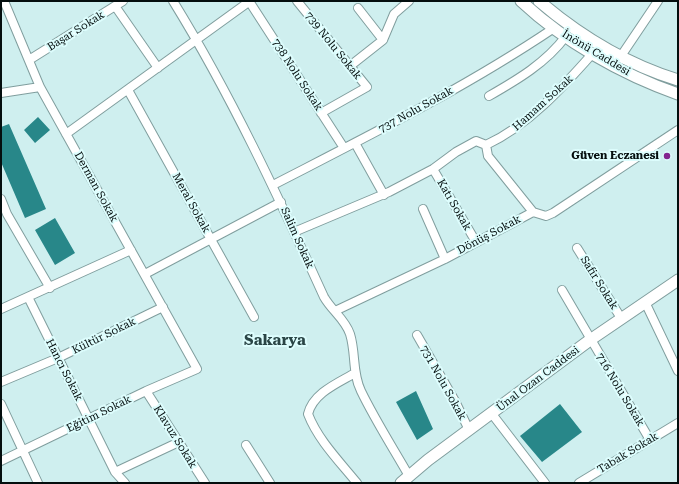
<!DOCTYPE html>
<meta charset="utf-8">
<style>
body{margin:0}
#map{position:relative;width:679px;height:484px;overflow:hidden;background:#cfefef;font-family:"Roboto Serif",serif}
canvas{display:block}
.frame{position:absolute;inset:0;border:2px solid #040e0e;pointer-events:none}
</style>
<div id="map">
<canvas width="679" height="484"></canvas>
<div class="frame"></div>
</div>
<script>
const g = document.querySelector('canvas').getContext('2d');
g.lineJoin = 'round';
function fill(path, color) { g.fillStyle = color; g.fill(path, 'evenodd'); }
function trace(path, color, width, dash) { g.strokeStyle = color; g.lineWidth = width; g.lineCap = dash ? 'butt' : 'round'; g.setLineDash(dash || []); g.stroke(path); }
function write(font, color, halo, rows, align = 'center') {
  g.font = font + ' "Roboto Serif",serif'; g.lineWidth = 4; g.setLineDash([]); g.textBaseline = 'middle'; g.strokeStyle = halo; g.fillStyle = color; for (const [text, x, y, turn = 0] of rows) {
    g.save(); g.translate(x, y); g.rotate((+turn || 0) * Math.PI / 180); g.textAlign = isNaN(turn) ? turn : align; if (halo) g.strokeText(text, 0, 0); g.fillText(text, 0, 0); g.restore();
  }
}
fill(new Path2D(`
 M38,117L50,130L35,143L24,130Z
 M9,124L46,209L25,218L1,162V127Z
 M55,218L75,253L55,265L35,230Z
 M416,391L433,429L417,440L396,402Z
 M560,404L582,432L542,462L520,436Z`), '#288789');
const minor = new Path2D(`
 M173,1C231,95 278,196 324,297C332,311 345,319 350,334C356,353 352,373 361,391C375,420 393,448 409,476
 M249,1L344,148
 M297,1L367,87L321,113
 M115,6L158,68
 M358,8L383,40
 M621,56L658,1
 M29,60L123,1
 M350,66L383,40L394,14L409,1
 M128,90L254,317
 M1,93L40,87
 M489,96C517,80 546,63 566,36
 M66,134L250,1
 M355,143L384,195
 M486,145C529,125 562,88 593,53
 M486,145L488,156L533,212
 M433,169L476,242
 M273,185C368,136 465,88 554,28
 M1,199L7,214L50,288
 M423,209L445,259
 M294,232L389,192L433,169L456,152L476,141L486,145
 M577,248L621,318
 M145,274L281,202
 M562,290L650,440
 M28,297L115,472L125,483
 M645,302L678,371
 M1,309L131,250
 M335,311L445,259L533,212L546,216L553,213L678,130
 M417,335L455,401L469,430
 M355,373C338,383 313,393 308,414C318,440 340,462 357,483
 M1,382L58,358L163,307
 M146,391L205,483
 M1,404L38,483
 M492,414L545,483
 M246,445L270,483
 M1,461L146,391L197,369L40,87L4,1
 M115,472L179,442
 M579,483L678,423`);
const major = new Path2D(`
 M521,1C565,42 621,74 678,94
 M539,1C580,36 626,64 678,80
 M401,483L428,460L590,340L678,280`);
trace(minor, '#809e9e', 10);
trace(major, '#809e9e', 13);
trace(minor, '#fff', 8);
trace(major, '#fff', 11);
for (const [x, y, r, color] of [
 [667,156,4,"#83258f"]
]) { const dot = new Path2D(); dot.arc(x, y, r, 0, 2 * Math.PI); g.fillStyle = color; g.fill(dot); trace(dot, '#ddfdfd', 1.5); }
write('11px', '#040e0e', '#ddfdfd', [
 ["Başar Sokak",76,31,-32],
 ["739 Nolu Sokak",333,46,51],
 ["İnönü Caddesi",596,53,31],
 ["738 Nolu Sokak",297,75,57],
 ["Hamam Sokak",543,103,-42],
 ["737 Nolu Sokak",416,110,-29],
 ["Derman Sokak",96,187,61],
 ["Meral Sokak",191,203,61],
 ["Katı Sokak",454,205,60],
 ["Dönüş Sokak",489,235,-28],
 ["Salim Sokak",297,238,66],
 ["Safir Sokak",599,283,58],
 ["Kültür Sokak",104,336,-26],
 ["Hancı Sokak",64,370,63],
 ["Ünal Ozan Caddesi",538,379,-37],
 ["731 Nolu Sokak",443,383,61],
 ["716 Nolu Sokak",620,390,59],
 ["Eğitim Sokak",99,414,-26],
 ["Klavuz Sokak",175,437,58],
 ["Tabak Sokak",628,453,-31]
]);
write('bold 11px', '#040e0e', '#ddfdfd', [
 ["Güven Eczanesi",659,156]
], 'right');
write('bold 15px', '#2a4546', '#ddfdfd', [
 ["Sakarya",275,341]
]);
</script>
